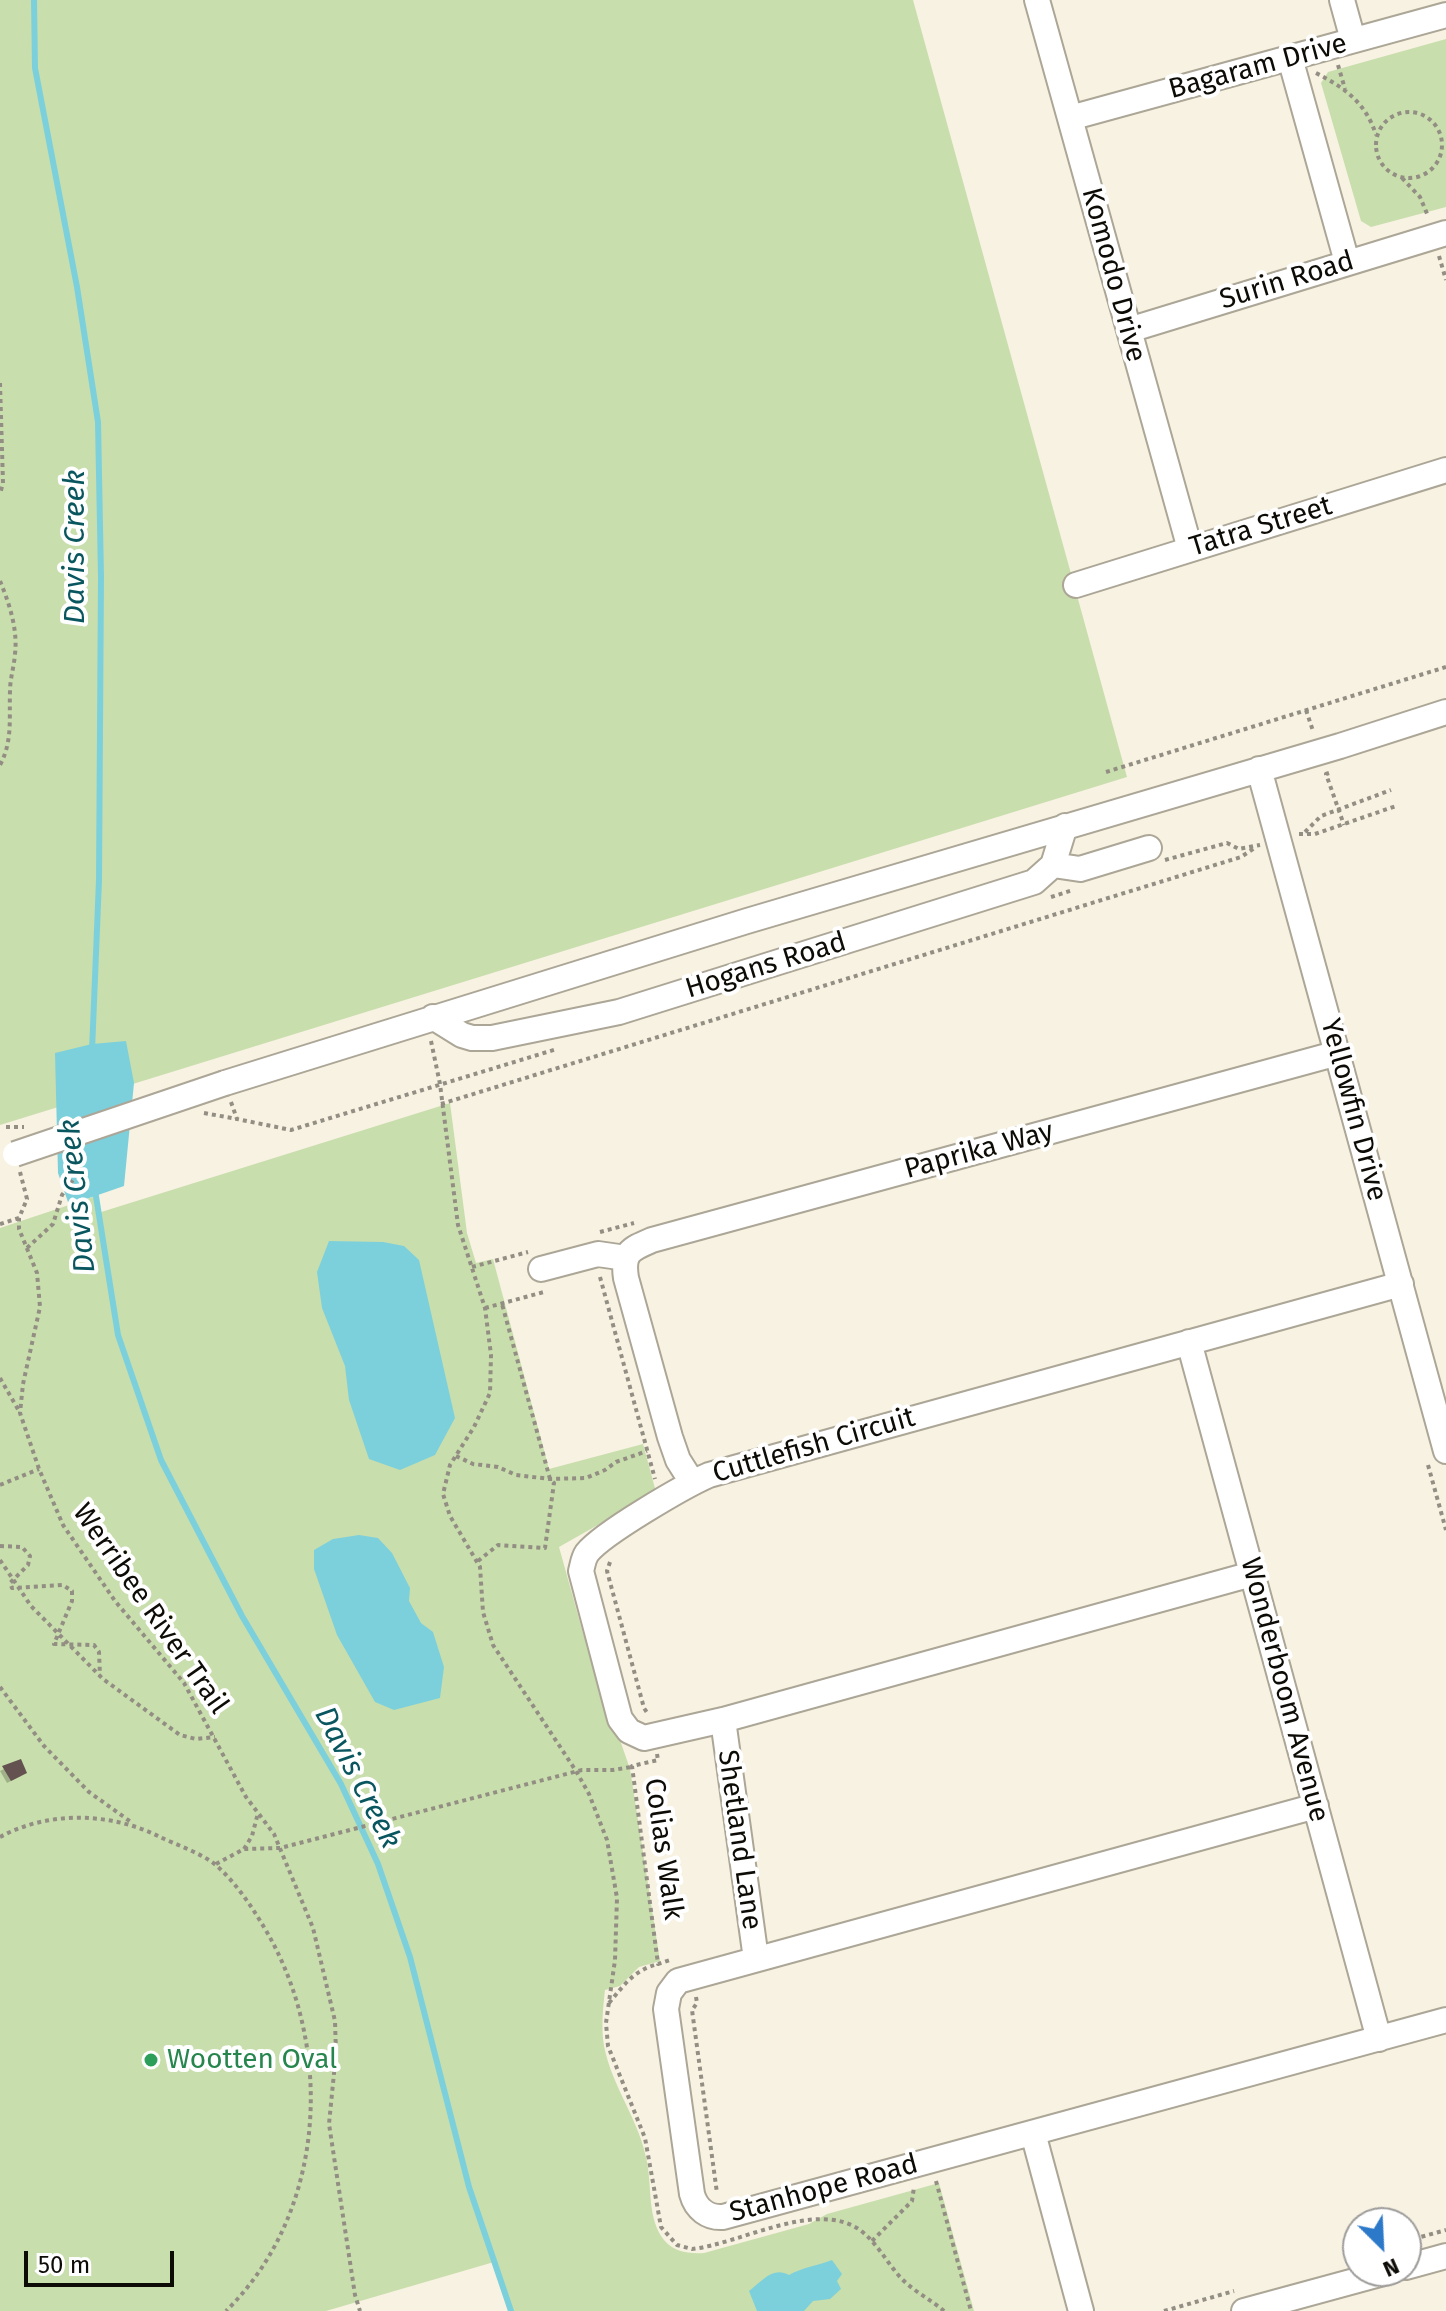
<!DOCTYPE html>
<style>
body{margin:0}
#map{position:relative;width:1446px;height:2311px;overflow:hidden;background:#f8f2e2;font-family:"Fira Sans",sans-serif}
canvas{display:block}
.north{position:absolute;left:1342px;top:2207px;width:80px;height:80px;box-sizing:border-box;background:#fff;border:2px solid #9e9d9b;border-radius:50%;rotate:156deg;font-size:22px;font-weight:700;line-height:32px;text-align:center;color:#0d0b06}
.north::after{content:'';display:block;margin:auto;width:28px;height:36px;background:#2d79c9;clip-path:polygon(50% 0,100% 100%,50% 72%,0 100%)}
.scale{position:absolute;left:24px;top:2251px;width:150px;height:36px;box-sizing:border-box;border:4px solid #0d0b06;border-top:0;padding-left:10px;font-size:24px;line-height:28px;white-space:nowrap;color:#0d0b06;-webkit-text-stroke:6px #fff;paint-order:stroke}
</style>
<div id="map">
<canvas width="1446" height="2311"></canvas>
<div class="north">N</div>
<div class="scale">50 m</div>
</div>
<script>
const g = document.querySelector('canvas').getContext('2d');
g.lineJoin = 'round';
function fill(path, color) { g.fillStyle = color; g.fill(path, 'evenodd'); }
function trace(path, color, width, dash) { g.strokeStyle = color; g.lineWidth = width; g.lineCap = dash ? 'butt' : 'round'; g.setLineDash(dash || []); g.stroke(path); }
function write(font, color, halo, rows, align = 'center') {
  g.font = font + ' "Fira Sans",sans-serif'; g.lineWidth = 8; g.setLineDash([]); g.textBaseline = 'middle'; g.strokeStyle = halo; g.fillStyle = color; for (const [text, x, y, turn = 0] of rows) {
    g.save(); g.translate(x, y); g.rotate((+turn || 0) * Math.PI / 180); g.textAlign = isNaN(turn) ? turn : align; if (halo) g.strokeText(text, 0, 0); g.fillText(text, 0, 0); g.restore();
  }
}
fill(new Path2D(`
 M0,0H913L1127,777L0,1125Z
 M1446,39V207L1371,227L1361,221L1321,83L1328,72Z
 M450,1103L467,1233L476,1263L493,1259L549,1469L643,1444L656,1492L559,1547L583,1633L630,1769L660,1961L639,1967L620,1986L605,1990C603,2009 601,2027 604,2046C612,2087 640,2121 647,2162C652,2187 647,2219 664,2240C674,2252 689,2254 704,2253L809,2224L827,2214L939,2183L974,2311H511L494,2262L326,2311H0V1228L96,1196L98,1213Z`), '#c9dead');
fill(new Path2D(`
 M126,1041L134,1083L124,1186L69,1205L58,1173L55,1053L92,1044Z
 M329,1241L383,1242L404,1246L419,1260L455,1418L435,1455L400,1470L369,1459L349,1400L345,1366L322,1308L317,1272Z
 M359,1535L378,1538L392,1553L410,1588L409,1601L421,1623L433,1632L444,1667L440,1698L394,1710L375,1702L337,1635L314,1569V1550L333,1539Z
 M832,2260L842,2274L837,2281L841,2289L830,2299L813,2301L804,2311H757L749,2291C762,2281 773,2266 789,2275C803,2267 817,2266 832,2260Z`), '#7cd0dc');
fill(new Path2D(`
 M20,1761L21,1776L7,1783L0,1771Z`), '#0003');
trace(new Path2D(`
 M34,0L35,68L77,287L98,422L101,577L99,880L92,1051
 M95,1190L118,1335L161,1460L242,1616L341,1784L378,1864L410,1957L469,2187L511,2311`), '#7cd0dc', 6);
fill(new Path2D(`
 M21,1759L27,1773L11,1781L2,1766Z`), '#63524f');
const minor = new Path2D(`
 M1037,0L1190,549
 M1342,0L1353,40
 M1290,58L1347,262
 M1070,118L1446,15
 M1129,330L1446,233
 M1076,585L1446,470
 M1259,769L1446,1451
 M1053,865L1080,869L1149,848
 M433,1017L462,1035L472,1038H492L619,1012L1034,882L1053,865L1065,826
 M225,1083L747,921L1340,746L1446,712
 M541,1269L598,1254L626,1258
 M1189,1342L1379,2039
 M692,1482L678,1460L670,1437L626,1278C622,1252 631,1249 652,1240L1338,1053
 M1252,1574L723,1720L644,1738L629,1731L620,1719L581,1571C583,1564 583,1559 587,1553C603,1533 684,1486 709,1475L1401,1284
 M723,1720L756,1959
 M1316,1806L678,1981L669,1993L666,2009L692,2194C696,2209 708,2218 723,2217L1446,2020
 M1033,2133L1081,2311
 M1406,2267L1446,2256
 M1244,2311L1391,2271`);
trace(minor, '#aca697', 28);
trace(new Path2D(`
 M1338,65L1345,89
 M1316,73C1345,88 1366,103 1376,135
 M1376 145a33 33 0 1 1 66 0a33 33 0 1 1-66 0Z
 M1402,178L1420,197L1428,216
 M1439,256L1446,280
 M0,383L3,483L0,494
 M0,581C9,603 18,629 15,654C14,667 10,679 10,691C9,717 13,741 0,765
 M1306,710L1313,731
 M1106,772L1446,667
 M1329,773L1326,774L1344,825
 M1305,832L1321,816L1391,790
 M1299,834H1315L1396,806
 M1165,860L1227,843L1239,849L1260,845
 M1051,897L1073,890
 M431,1041L440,1084L458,1225L485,1308L491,1355L490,1393L474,1427L450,1465L443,1494L450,1516L480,1567L483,1612L493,1645L576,1771L589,1794L607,1840L617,1898L615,1960L606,2023L608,2046L645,2138L661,2227L677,2245L692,2249C740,2244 816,2199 860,2230C877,2243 886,2261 900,2277C913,2291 930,2299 944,2311
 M231,1102L237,1119L291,1130L557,1049
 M441,1104L1241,857L1256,847
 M20,1172L27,1199L19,1218V1229L37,1273L40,1307L23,1384L20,1413L39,1469L63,1525L115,1601L184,1683L246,1797L274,1834L313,1928L335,2021L336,2053L329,2124L355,2295L360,2311
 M0,1224L19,1218
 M600,1232L634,1223
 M27,1248L53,1224L62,1195L83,1166L80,1154
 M472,1267L528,1252
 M600,1277L655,1479
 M485,1308L544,1292
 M0,1378L19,1411
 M456,1456L473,1464L498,1467L516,1475L550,1479L586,1478L605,1470L616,1462L647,1451
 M1428,1465L1446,1530
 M0,1485L39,1469
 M0,1546L22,1547L30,1556L28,1565L10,1583L12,1588L63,1585L72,1591V1601L54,1644L94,1645L99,1652L100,1676
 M0,1560L31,1606L103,1679L180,1735L196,1739L215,1737
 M478,1561L498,1545L545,1548L554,1483L550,1479L502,1304
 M610,1562L607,1571L644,1708L648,1714
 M0,1687L44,1746L89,1792L131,1822
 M657,1754L658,1760L632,1766L658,1964L670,1960
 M0,1837C48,1811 109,1812 158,1836C176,1845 202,1853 217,1866C238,1885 254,1910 268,1934C335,2052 325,2214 226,2311
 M244,1849L252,1836L258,1813
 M216,1864L244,1849L280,1848L582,1770H613L631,1767
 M696,1997L697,2003L692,2010L717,2193
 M609,2003C624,1985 634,1970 658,1964
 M309,2053H336
 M936,2181L971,2311
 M872,2241L912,2201L914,2187
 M1406,2241L1446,2230
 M1164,2311L1234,2291`), '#938e83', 4, [4, 4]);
trace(minor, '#fff', 24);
const minorBridge = new Path2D(`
 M15,1154L225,1083`);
trace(minorBridge, '#aca697', 28, []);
trace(new Path2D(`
 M204,1113L237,1119
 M6,1127H24`), '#938e83', 4, [4, 4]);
trace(minorBridge, '#fff', 24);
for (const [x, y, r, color] of [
 [151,2060,8,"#2e9e5b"]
]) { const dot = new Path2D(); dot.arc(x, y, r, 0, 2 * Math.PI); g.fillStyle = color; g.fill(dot); trace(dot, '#fff', 3); }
write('28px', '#0d0b06', '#fff', [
 ["Bagaram Drive",1258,67,-15],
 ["Komodo Drive",1113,275,75],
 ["Surin Road",1287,281,-17],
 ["Tatra Street",1261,527,-17],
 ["Hogans Road",766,966,-17],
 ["Yellowfin Drive",1353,1110,75],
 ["Paprika Way",979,1151,-15],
 ["Cuttlefish Circuit",814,1446,-16],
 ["Werribee River Trail",150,1609,55],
 ["Wonderboom Avenue",1284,1690,75],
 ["Shetland Lane",739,1840,82],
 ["Colias Walk",663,1849,82],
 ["Stanhope Road",824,2189,-15]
]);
write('28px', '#27864d', '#fff', [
 ["Wootten Oval",167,2060]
], 'left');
write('italic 30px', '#0a565f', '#fff', [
 ["Davis Creek",76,547,-90],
 ["Davis Creek",78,1196,-96],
 ["Davis Creek",357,1778,63]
]);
</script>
